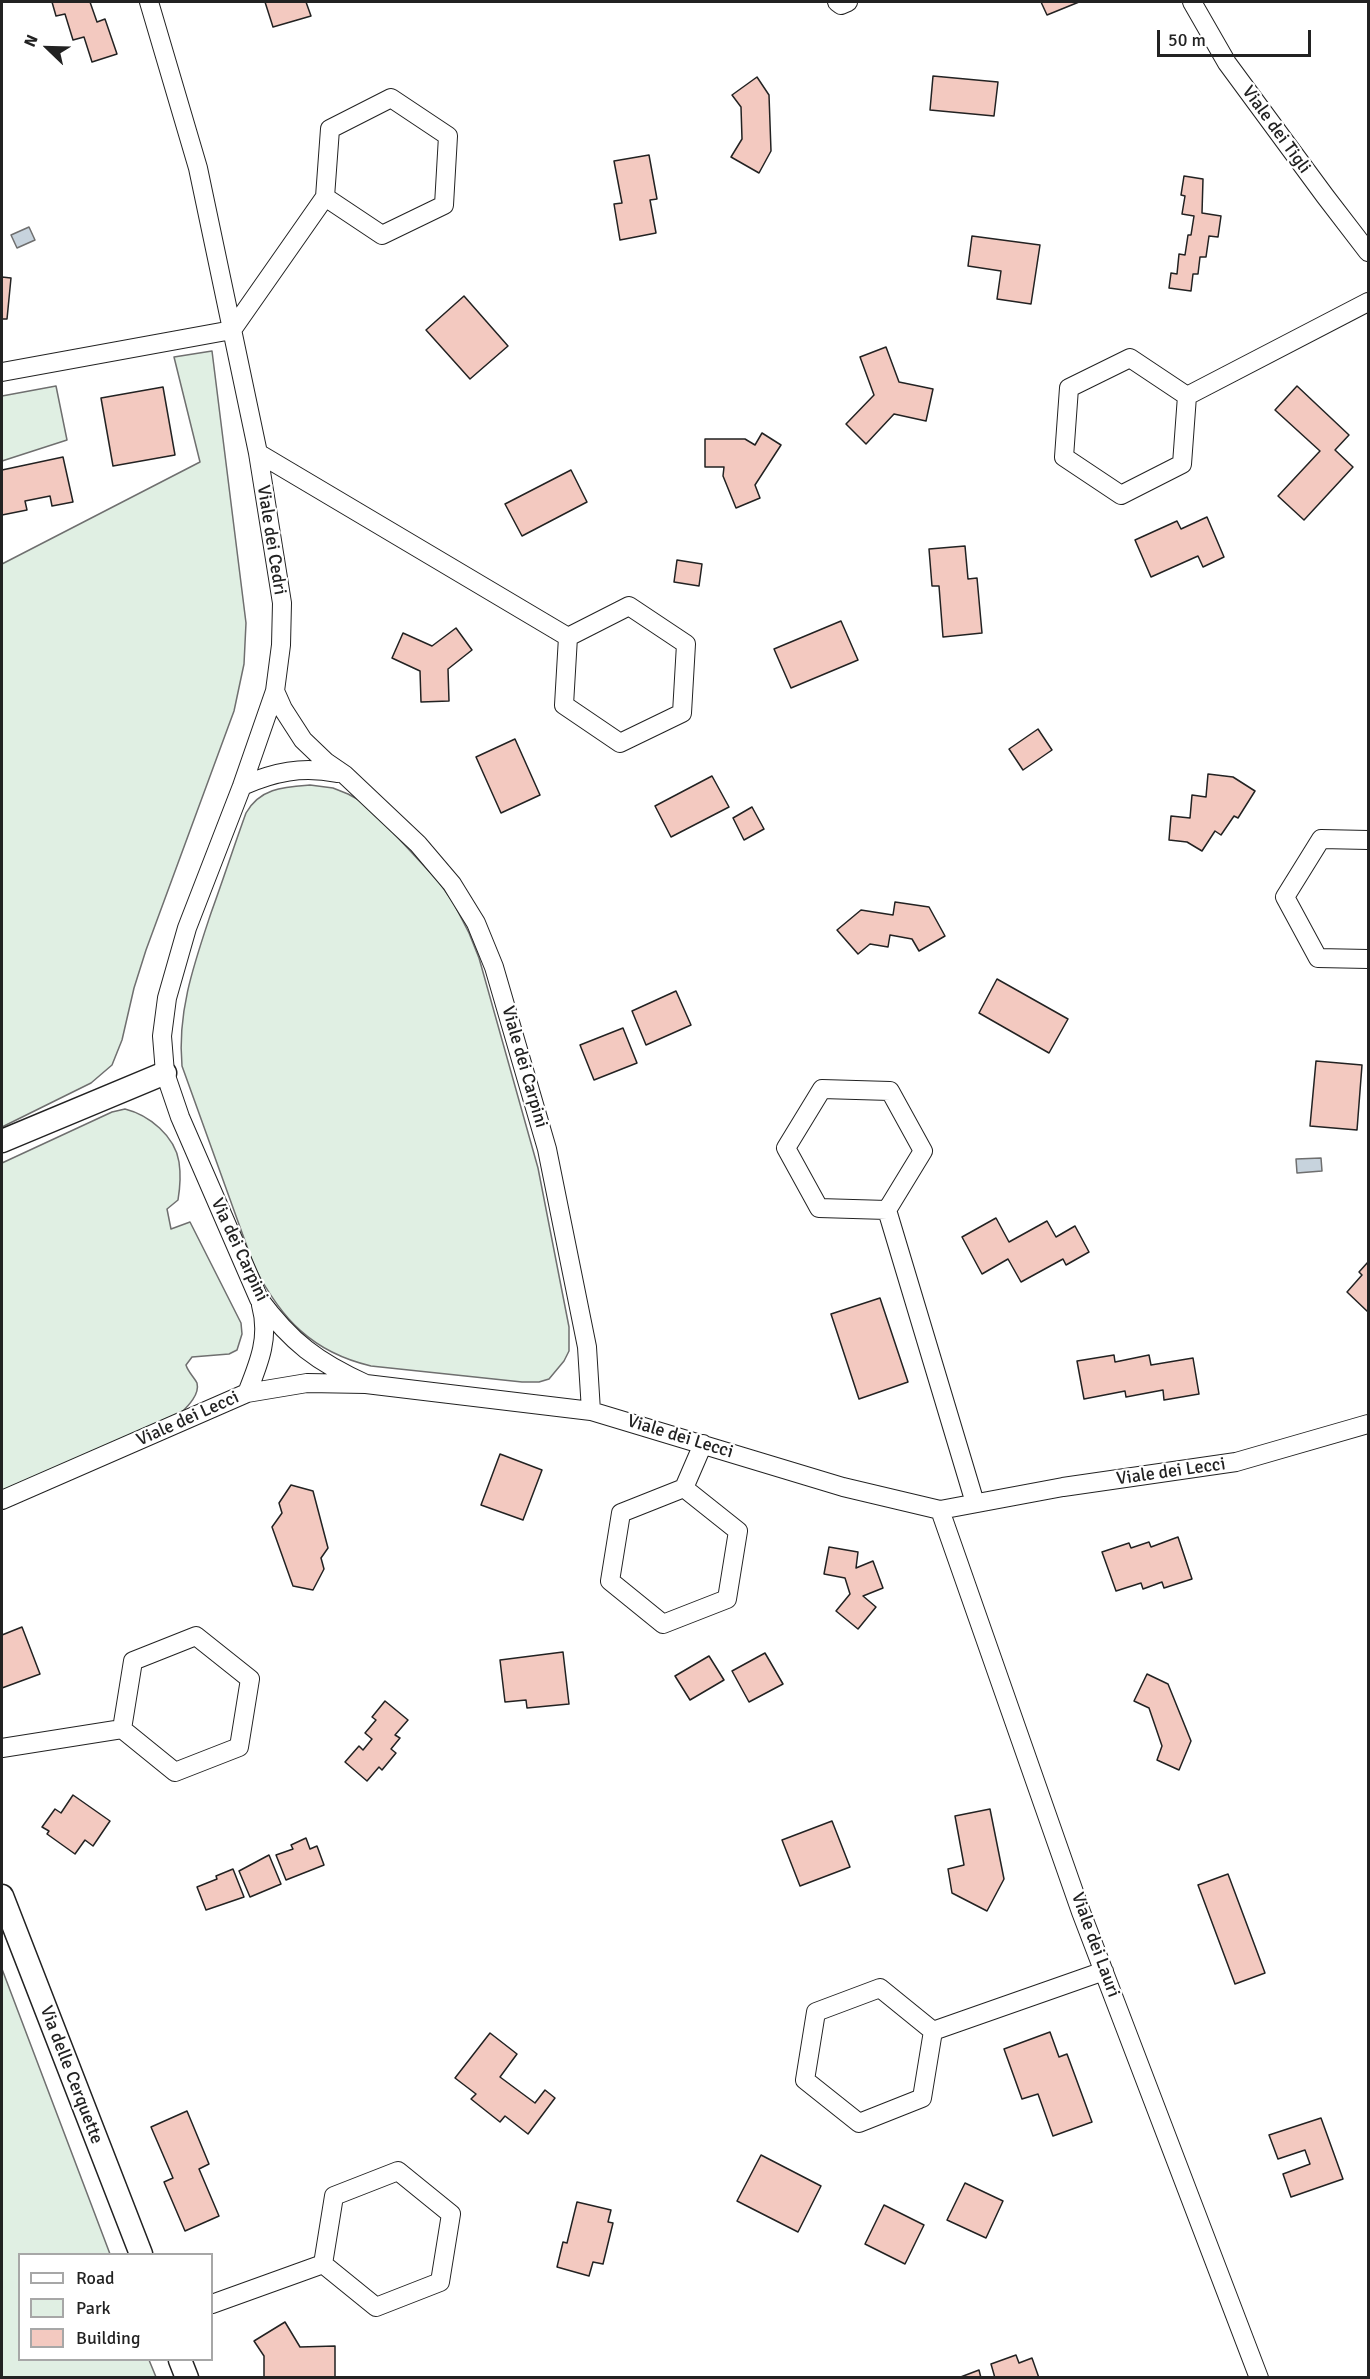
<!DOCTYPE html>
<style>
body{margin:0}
#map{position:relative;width:1370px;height:2379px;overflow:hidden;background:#fff;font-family:Signika,sans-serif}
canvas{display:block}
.frame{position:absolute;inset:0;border:3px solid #222;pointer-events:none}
.legend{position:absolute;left:18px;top:2253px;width:195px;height:108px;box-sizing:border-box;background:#fff;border:2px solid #a7a7a7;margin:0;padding:8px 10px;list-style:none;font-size:18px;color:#222}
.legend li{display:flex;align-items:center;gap:12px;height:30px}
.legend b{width:30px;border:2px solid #a7a7a7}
.north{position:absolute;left:18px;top:18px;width:60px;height:60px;-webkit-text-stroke:4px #fff;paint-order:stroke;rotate:293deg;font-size:16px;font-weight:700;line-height:24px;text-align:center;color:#222}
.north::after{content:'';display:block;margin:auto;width:21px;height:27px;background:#222;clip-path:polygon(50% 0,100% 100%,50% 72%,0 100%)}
.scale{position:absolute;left:1157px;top:30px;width:154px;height:27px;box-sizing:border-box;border:3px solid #222;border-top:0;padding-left:8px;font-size:18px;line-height:21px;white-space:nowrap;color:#222;-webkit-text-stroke:4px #fff;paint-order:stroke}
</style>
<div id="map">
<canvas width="1370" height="2379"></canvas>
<div class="frame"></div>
<ul class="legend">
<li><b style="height:8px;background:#fff"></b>Road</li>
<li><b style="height:16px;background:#e0efe3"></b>Park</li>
<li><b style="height:16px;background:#f3c9c0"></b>Building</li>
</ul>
<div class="north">N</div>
<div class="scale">50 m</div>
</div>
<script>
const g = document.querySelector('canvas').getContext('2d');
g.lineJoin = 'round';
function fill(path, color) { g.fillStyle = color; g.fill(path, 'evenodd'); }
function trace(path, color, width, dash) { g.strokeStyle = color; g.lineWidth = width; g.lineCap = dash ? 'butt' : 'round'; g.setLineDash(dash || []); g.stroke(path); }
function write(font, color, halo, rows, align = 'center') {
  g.font = font + ' Signika,sans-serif'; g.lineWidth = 4.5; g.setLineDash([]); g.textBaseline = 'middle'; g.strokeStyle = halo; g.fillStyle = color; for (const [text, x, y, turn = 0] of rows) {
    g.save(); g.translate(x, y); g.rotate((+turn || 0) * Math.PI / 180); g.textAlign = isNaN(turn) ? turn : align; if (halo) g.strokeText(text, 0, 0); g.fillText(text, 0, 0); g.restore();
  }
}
const green = new Path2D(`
 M212,351L246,623L244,664L234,711L146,950L134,988L122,1040L112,1065L91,1083L2,1127V564L200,462L174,357Z
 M56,386L67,440L2,461V396Z
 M310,785L333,788L348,794L359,800L375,813L439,882L453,902L469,933L479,958L538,1168L569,1327V1351L564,1361L549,1379L539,1382H522L371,1366C312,1352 281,1319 254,1266L182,1066C177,1012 194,964 211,913C223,880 234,846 246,813C260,788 284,787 310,785Z
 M125,1109C149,1115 175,1136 179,1162C181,1175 180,1188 178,1200L167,1209L171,1229L190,1222L241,1323L242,1334L237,1350L229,1354L192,1357L186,1365C188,1372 194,1377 197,1383C200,1395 187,1407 180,1414L2,1492V1163L112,1112Z
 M2,1969L110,2254H20V2360H149L156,2377H2Z`);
fill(green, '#e0efe3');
trace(green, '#6f6f6f', 1.5);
const water = new Path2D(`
 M29,227L35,240L17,248L11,235Z
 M1321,1158L1322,1171L1297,1173L1296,1159Z`);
fill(water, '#c7d3dd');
trace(water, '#6f6f6f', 1.5);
const building = new Path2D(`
 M52,2H90L97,22L105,19L117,54L92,62L84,37L73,40L65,14L56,16Z
 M265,2H306L311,16L273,27Z
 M1041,2H1079L1047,15Z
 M933,76L998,82L994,116L930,110Z
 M757,77L769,95L771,151L759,173L731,157L742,139L741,107L732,95Z
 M649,155L657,199L650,200L656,233L620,240L614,204L622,203L614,161Z
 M1184,176L1203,179L1202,213L1221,216L1218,237L1209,236L1206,257H1200L1198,274H1193L1191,291L1169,288L1171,273L1177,274L1179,254L1185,255L1188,235H1191L1194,216L1182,214L1185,196L1181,195Z
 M972,236L1040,245L1031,304L997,299L1001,271L968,266Z
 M2,277L11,278L7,319H2Z
 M464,296L508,346L470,379L426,330Z
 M886,347L899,382L933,389L926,421L894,414L866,444L846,424L874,395L860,357Z
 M1297,386L1349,435L1335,450L1353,467L1304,520L1278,496L1320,451L1275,410Z
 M163,387L175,455L113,466L101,398Z
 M762,433L781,445L755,485L760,498L736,508L723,476L724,467H705V439H745L755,445Z
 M63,457L73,502L52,506L50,496L25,501L27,510L2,515V470Z
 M571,470L587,502L522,536L505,504Z
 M1207,517L1224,557L1203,567L1198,556L1151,577L1135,540L1177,521L1181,529Z
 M965,546L968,579L977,578L982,633L943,637L939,586H932L929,549Z
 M677,560L702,564L699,586L674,582Z
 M841,621L858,660L791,688L774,649Z
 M456,628L472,650L448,669L449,701L421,702L420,671L392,658L403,633L432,646Z
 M1038,729L1052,750L1023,770L1009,749Z
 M515,739L540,795L501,813L476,757Z
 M1208,774L1233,777L1255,791L1238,818L1234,816L1221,835L1215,831L1202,851L1187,842L1169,840L1171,816L1190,818L1192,795L1206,797Z
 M712,776L729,807L671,837L655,806Z
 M752,807L764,829L744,840L733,818Z
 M895,902L929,907L945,936L919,951L912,939L890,935L888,947L870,944L858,954L837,930L861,910L893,915Z
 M997,979L1068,1019L1049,1053L979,1013Z
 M676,991L691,1025L646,1045L632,1011Z
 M623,1028L637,1063L594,1080L580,1045Z
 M1316,1061L1362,1065L1357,1130L1310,1126Z
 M996,1218L1009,1242L1047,1221L1056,1237L1075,1226L1089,1252L1066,1265L1063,1259L1021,1282L1008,1259L982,1274L962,1237Z
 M1368,1262V1312L1347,1292L1362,1275L1359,1272Z
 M880,1298L908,1382L859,1399L831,1314Z
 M1114,1355L1115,1362L1149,1355L1151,1365L1193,1358L1199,1394L1164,1400L1163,1390L1126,1397L1125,1391L1084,1399L1077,1361Z
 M500,1454L542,1470L523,1520L481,1505Z
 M291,1485L313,1491L328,1548L321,1558L324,1569L313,1590L293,1586L272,1527L282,1513L279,1503Z
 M1178,1537L1192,1579L1164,1588L1162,1582L1143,1589L1141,1583L1116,1591L1102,1552L1129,1543L1131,1548L1149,1542L1151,1547Z
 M829,1547L858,1552L856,1568L873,1561L883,1588L863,1596L876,1607L858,1629L836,1611L850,1594L845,1578L824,1574Z
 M22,1627L40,1674L2,1688V1635Z
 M563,1652L569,1704L527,1708L526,1700L505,1702L500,1660Z
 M765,1653L783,1684L749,1702L732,1671Z
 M709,1656L724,1680L690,1700L675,1676Z
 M1147,1674L1168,1684L1191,1741L1179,1770L1157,1760L1162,1746L1149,1708L1134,1701Z
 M385,1701L408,1720L395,1735L400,1738L391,1749L396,1753L382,1770L379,1767L367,1781L345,1762L359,1746L363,1750L372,1739L365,1733L376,1720L372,1717Z
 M73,1795L110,1821L93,1846L85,1840L75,1854L47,1834L49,1831L42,1827L55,1809L61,1813Z
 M990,1809L1004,1879L987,1911L952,1893L948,1869L964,1865L955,1816Z
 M832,1821L850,1867L800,1886L782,1840Z
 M306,1838L310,1849L317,1846L324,1865L286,1880L276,1855L293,1849L291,1845Z
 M269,1855L281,1884L250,1897L239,1871Z
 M233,1869L244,1897L206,1910L197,1887L217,1879L216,1876Z
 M1228,1874L1265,1973L1235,1984L1198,1885Z
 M1050,2032L1059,2057L1067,2054L1092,2122L1053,2136L1038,2094L1022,2099L1004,2049Z
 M490,2033L517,2054L500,2077L535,2103L545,2090L555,2098L528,2134L505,2116L500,2122L471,2099L476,2094L455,2078Z
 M187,2111L209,2164L199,2169L219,2216L185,2231L164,2182L173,2178L151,2127Z
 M1321,2118L1343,2179L1291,2197L1283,2174L1310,2164L1305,2150L1278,2159L1269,2135Z
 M761,2155L821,2186L798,2232L737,2201Z
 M965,2183L1003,2201L986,2238L947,2220Z
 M577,2202L611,2210L608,2222L613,2223L603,2264L593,2262L589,2276L557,2267L563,2242L567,2243Z
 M884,2205L924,2225L905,2264L865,2244Z
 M285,2322L300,2347L335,2346V2378H264V2356L254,2341Z
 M1016,2355L1019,2363L1032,2358L1039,2378H995L991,2364Z
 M979,2370L981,2378H958Z`);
fill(building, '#f3c9c0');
trace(building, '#222', 1.5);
const minor = new Path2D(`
 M149,2L198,168L258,453L282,603L281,645L275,691L242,786L187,928L167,998L162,1036L165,1073L180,1117L259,1299C291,1342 317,1362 366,1384
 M837,2L841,5L848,2
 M1192,2L1227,63L1325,196L1368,252
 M391,98L448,136L444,205L382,235L325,197L330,129Z
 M1130,358L1187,396L1182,464L1121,495L1064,457L1069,388Z
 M2,372L232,330L325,197
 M1187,396L1368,302
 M258,453L568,637
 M629,606L686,644L682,713L620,743L564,705L568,637Z
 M275,691L283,709L303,740L326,762L345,775L418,844L452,884L476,923L494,967L547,1149L587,1347L591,1411
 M242,786C274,772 302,766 337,773
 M1368,840L1321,839L1285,897L1318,958L1368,959
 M822,1089L890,1091L923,1151L887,1210L819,1208L786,1148Z
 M887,1210L975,1503
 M247,1393C259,1363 270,1337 261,1305
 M684,1488L738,1531L727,1599L663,1624L610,1581L621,1513Z
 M684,1488L703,1444
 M2,1500L247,1393L307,1383L366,1384L591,1411L843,1487L940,1510L1063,1487L1236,1462L1368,1424
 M940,1510L1081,1912L1259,2378
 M196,1636L250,1679L239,1747L175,1772L122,1729L133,1661Z
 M2,1748L122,1729
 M880,1988L933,2031L922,2098L859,2123L805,2080L816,2012Z
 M933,2031L1104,1971
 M398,2171L451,2214L440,2282L376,2307L323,2264L334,2196Z
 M212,2304L323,2264`);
const tertiary = new Path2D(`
 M2,1141L165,1073
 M2,1896L141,2254
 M180,2360L187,2378`);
trace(minor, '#222', 20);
trace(tertiary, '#222', 25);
trace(minor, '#fff', 18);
trace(tertiary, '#fff', 22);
write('18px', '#222', '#fff', [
 ["Viale dei Tigli",1276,130,54],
 ["Viale dei Cedri",271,540,81],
 ["Viale dei Carpini",524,1067,74],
 ["Via dei Carpini",239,1250,65],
 ["Viale dei Lecci",188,1419,-24],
 ["Viale dei Lecci",680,1437,17],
 ["Viale dei Lecci",1171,1472,-8],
 ["Viale dei Lauri",1095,1945,70],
 ["Via delle Cerquette",71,2075,69]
]);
</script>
